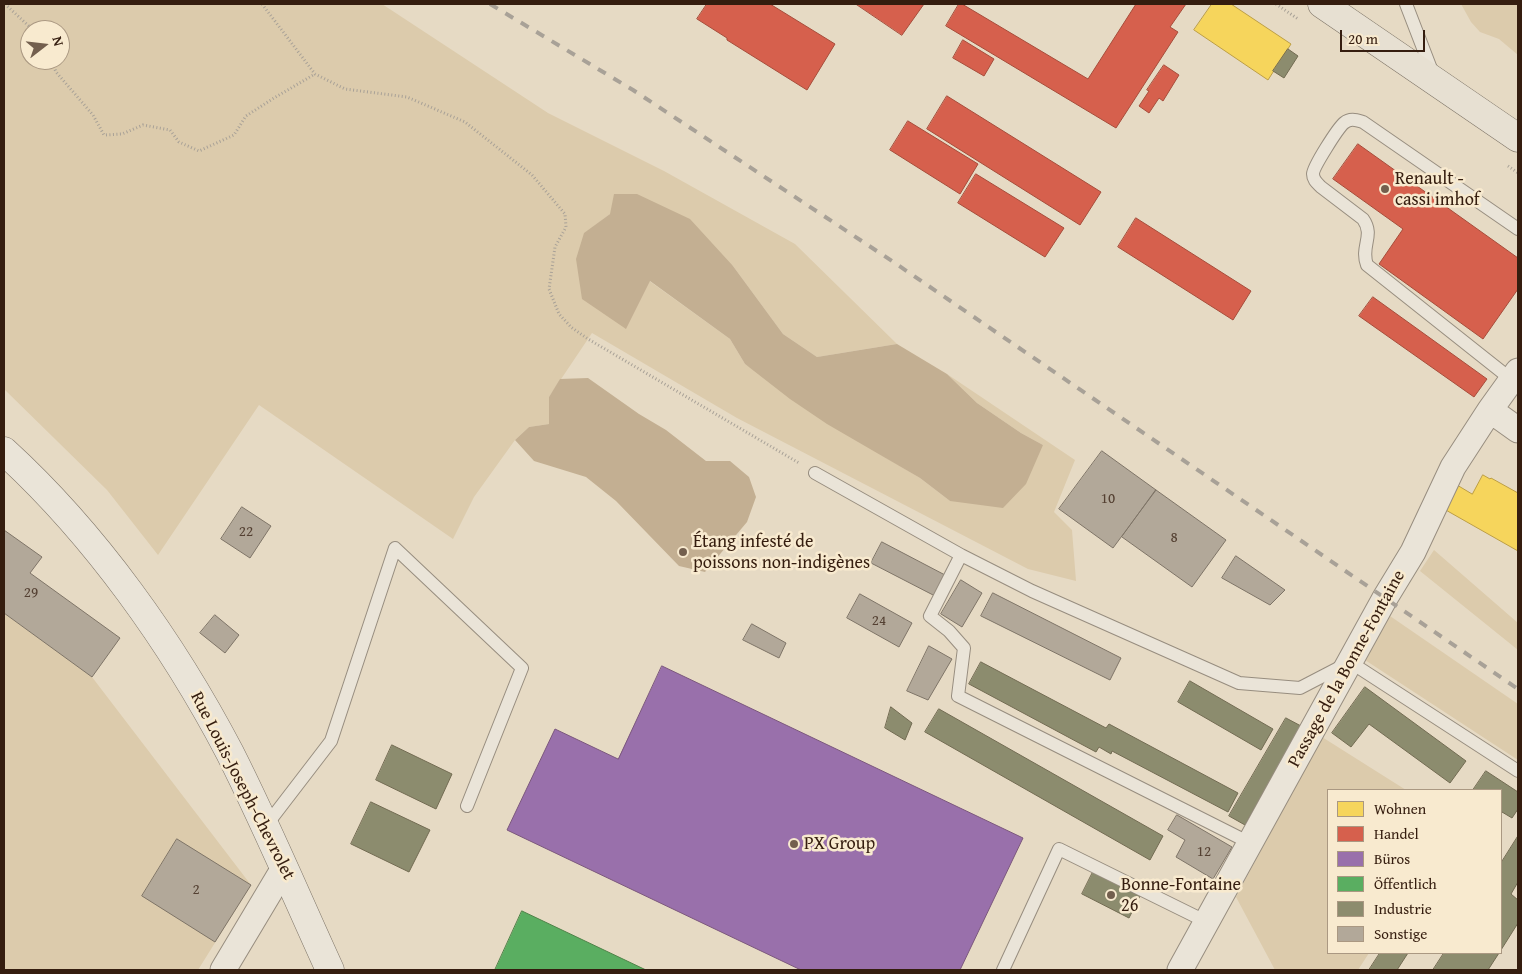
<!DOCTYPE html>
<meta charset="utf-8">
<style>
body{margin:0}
#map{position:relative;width:1522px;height:974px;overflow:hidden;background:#e6dac4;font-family:"Gentium Book Plus",serif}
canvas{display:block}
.frame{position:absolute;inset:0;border:5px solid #351d0f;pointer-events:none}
.legend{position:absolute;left:1327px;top:789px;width:175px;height:165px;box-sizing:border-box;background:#f8eacf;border:1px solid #aa9882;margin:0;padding:6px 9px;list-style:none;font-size:15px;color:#351d0f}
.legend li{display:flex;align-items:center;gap:10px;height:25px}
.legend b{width:25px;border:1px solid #aa9882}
.north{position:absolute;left:20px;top:20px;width:50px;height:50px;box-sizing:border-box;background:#f8eacf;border:1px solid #aa9882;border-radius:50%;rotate:74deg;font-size:14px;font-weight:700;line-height:20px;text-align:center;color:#351d0f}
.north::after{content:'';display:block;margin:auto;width:18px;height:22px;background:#735f4e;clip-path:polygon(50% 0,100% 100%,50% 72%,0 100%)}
.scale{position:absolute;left:1340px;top:30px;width:85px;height:22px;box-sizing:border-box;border:2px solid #351d0f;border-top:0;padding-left:6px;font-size:15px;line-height:18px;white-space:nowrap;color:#351d0f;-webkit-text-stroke:4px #f8eacf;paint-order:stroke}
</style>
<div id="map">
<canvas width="1522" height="974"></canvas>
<div class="frame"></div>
<ul class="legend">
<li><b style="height:14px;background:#f6d55c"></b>Wohnen</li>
<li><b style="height:14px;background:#d6604d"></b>Handel</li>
<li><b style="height:14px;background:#9970ab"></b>Büros</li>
<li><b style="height:14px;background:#5aae61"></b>Öffentlich</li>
<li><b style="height:14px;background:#8c8c6e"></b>Industrie</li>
<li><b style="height:14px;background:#b2a899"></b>Sonstige</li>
</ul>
<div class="north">N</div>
<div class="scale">20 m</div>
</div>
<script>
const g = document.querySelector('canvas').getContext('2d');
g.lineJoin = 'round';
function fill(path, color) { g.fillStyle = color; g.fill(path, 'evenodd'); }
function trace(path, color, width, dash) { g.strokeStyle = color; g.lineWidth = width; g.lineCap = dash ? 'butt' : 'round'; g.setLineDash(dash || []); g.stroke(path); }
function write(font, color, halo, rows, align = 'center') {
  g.font = font + ' "Gentium Book Plus",serif'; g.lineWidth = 5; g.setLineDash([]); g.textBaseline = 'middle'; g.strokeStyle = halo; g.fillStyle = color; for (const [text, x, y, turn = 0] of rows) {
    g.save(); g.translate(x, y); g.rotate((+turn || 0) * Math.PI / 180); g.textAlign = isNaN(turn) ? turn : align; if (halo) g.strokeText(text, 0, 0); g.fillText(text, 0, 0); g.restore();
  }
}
fill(new Path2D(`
 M4,4H382L548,113L664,171L795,244L897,344L817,357L783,334L733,266L610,214L584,234L730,339L745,364L880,454L920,478L950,501L1043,445L1021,433L977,403L947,374L1075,460L1054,512L1072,530L1076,581L1028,569L737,418L592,333L549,397V424L529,427L515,440L474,497L453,539L259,405L158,555L107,490L4,389ZM30,30H60V60H30Z
 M1461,4H1518V55L1499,39L1480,32L1471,22Z
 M1434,550L1518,623V650L1420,571Z
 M4,613L92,677L251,885L198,970H4Z
 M1390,616L1518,704V760L1365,660Z
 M1322,737L1406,790H1328V953H1369L1358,970H1275L1236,897Z`), '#dccbac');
fill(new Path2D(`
 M614,194H637L690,219L733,266L783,334L817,357L897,344L947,374L977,403L1021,433L1043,445L1026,484L1003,508L950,501L920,478L827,424L790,399L745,364L730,339L650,281L626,329L582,299L576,259L584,233L610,214Z
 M588,378L639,414L666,430L706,461H730L749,477L756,497L747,522L705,572L679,566L616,501L586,477L534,461L515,440L529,427L549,424V397L560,379Z`), '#c3af92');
const homes = new Path2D(`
 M1212,4H1231L1291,44L1268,80L1194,30Z
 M1483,475L1490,479L1491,478L1518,493V551L1444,509L1457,485L1472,494Z`);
fill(homes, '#f6d55c');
trace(homes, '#bc9e45', 1);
const shops = new Path2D(`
 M707,4H770L835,44L807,90L727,40V38L697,19Z
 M856,4H924L902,35Z
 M959,4H962L1088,79L1136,4H1186L1170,27L1178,32L1116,128L946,26Z
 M963,40L994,59L984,76L953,58Z
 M1164,65L1179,75L1163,101L1159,98L1149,113L1139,106L1149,91L1147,90Z
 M947,96L1101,192L1080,225L927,129Z
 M908,121L978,164L960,194L890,150Z
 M1358,144L1518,258V289L1483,339L1379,264L1403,229L1333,179Z
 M976,174L1064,228L1045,257L958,203Z
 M1136,218L1251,291L1233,320L1118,247Z
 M1373,297L1487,379L1474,397L1359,316Z`);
fill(shops, '#d6604d');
trace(shops, '#a64c3a', 1);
const offices = new Path2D(`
 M662,666L1023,838L960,970H801L507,830L555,729L618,759Z`);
fill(offices, '#9970ab');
trace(offices, '#7b577c', 1);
const public = new Path2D(`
 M522,911L646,970H495Z`);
fill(public, '#5aae61');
trace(public, '#4f8248', 1);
const industry = new Path2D(`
 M1288,49L1298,56L1284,78L1273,71Z
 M981,662L1106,728L1109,724L1238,793L1228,812L1112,751L1111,754L1099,747L1096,752L969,684Z
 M1190,681L1273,729L1261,750L1178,702Z
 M1365,687L1466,761L1450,783L1369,724L1351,747L1332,733Z
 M891,707L912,723L905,740L885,728Z
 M939,709L1163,836L1150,860L925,732Z
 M1286,718L1301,726L1245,825L1229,816Z
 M392,745L452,774L436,809L376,780Z
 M1486,771L1518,792V809L1512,818L1502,812L1501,814V790H1473Z
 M371,802L430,830L409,872L351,844Z
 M1518,836V882L1511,894L1518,900V923L1501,950V863Z
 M1093,872L1140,896L1129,918L1082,894Z
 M1380,953H1408L1397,970H1369Z
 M1444,953H1499L1488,970H1433Z`);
fill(industry, '#8c8c6e');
trace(industry, '#726b52', 1);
const building = new Path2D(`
 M1102,451L1156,490L1113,548L1059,509Z
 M1156,490L1226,540L1192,587L1122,537Z
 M242,507L271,526L250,558L221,539Z
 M4,530L42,557L30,573L120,638L92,677L4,613Z
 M882,542L945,575L935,596L871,563Z
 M1236,556L1285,590L1270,605L1222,578Z
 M961,580L982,593L962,627L941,614Z
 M993,593L1121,658L1110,680L981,616Z
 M860,594L912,623L899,647L847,618Z
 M215,615L239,635L225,653L200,633Z
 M752,624L786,643L779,658L743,640Z
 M929,646L952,659L928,700L907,691Z
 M1177,815L1232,847L1213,879L1176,857L1185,840L1168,830Z
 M177,839L251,885L215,942L142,896Z`);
fill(building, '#b2a899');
trace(building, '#7e7467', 1);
const service = new Path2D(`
 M1406,4L1433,74
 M1512,380L1367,265C1360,246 1375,236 1363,219L1321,187C1317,183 1313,180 1313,174C1313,167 1338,128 1344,123C1350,118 1356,120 1363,122L1518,229
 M815,473L961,555L1032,591L1239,683L1300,688L1350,662L1518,771
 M961,555L930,616L949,631L964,648L958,696L1250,843
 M265,827L331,741L395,548L522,668L467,806
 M1003,970L1059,849L1207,922`);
const minor = new Path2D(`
 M1490,410L1518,430
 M223,970L284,868
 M1180,970L1385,598L1413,552L1453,467L1490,410L1518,371`);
const secondary = new Path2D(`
 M4,451C95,534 173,644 230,753C266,824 297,898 330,970`);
const primary = new Path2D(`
 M1322,4L1518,138`);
trace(service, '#978d7f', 14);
trace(minor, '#978d7f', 27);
trace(secondary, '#7e7467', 29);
trace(primary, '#7e7467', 29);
trace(new Path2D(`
 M5,4L33,30
 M262,4L315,74L345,89L407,97L465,122L532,175L565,214L566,227L555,247L549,289L559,314L571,327L588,339L799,463
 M1276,4L1298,19
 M51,60L56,72L93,115L104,135L122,134L143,125L170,130L179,142L199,151L234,135L246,116L274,98L315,74
 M1508,166L1518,173`), '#a8a197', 3, [1, 2.5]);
trace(service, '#eae4d8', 12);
trace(minor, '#eae4d8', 25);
trace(secondary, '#eae4d8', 28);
trace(primary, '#e7e0d2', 28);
trace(new Path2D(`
 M490,4L633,90L892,261L1518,689`), '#a8a197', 4, [9, 9]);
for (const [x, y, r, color] of [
 [1385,189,5,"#735f4e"],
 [683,552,5,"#735f4e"],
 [794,844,5,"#735f4e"],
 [1111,895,5,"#735f4e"]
]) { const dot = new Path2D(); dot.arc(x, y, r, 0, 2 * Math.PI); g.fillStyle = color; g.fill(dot); trace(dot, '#f8eacf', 2); }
write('15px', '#544032', null, [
 ["10",1108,499],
 ["22",246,532],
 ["8",1174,538],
 ["29",31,593],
 ["24",879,621],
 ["12",1204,852],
 ["2",196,890]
]);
write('18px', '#351d0f', '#f8eacf', [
 ["Renault -",1395,179],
 ["cassi imhof",1395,200],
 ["Étang infesté de",693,542],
 ["poissons non-indigènes",693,563],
 ["PX Group",804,844],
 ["Bonne-Fontaine",1121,885],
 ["26",1121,906]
], 'left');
write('18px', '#351d0f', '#f8eacf', [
 ["Passage de la Bonne-Fontaine",1347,669,-61],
 ["Rue Louis-Joseph-Chevrolet",242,786,63]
]);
</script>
